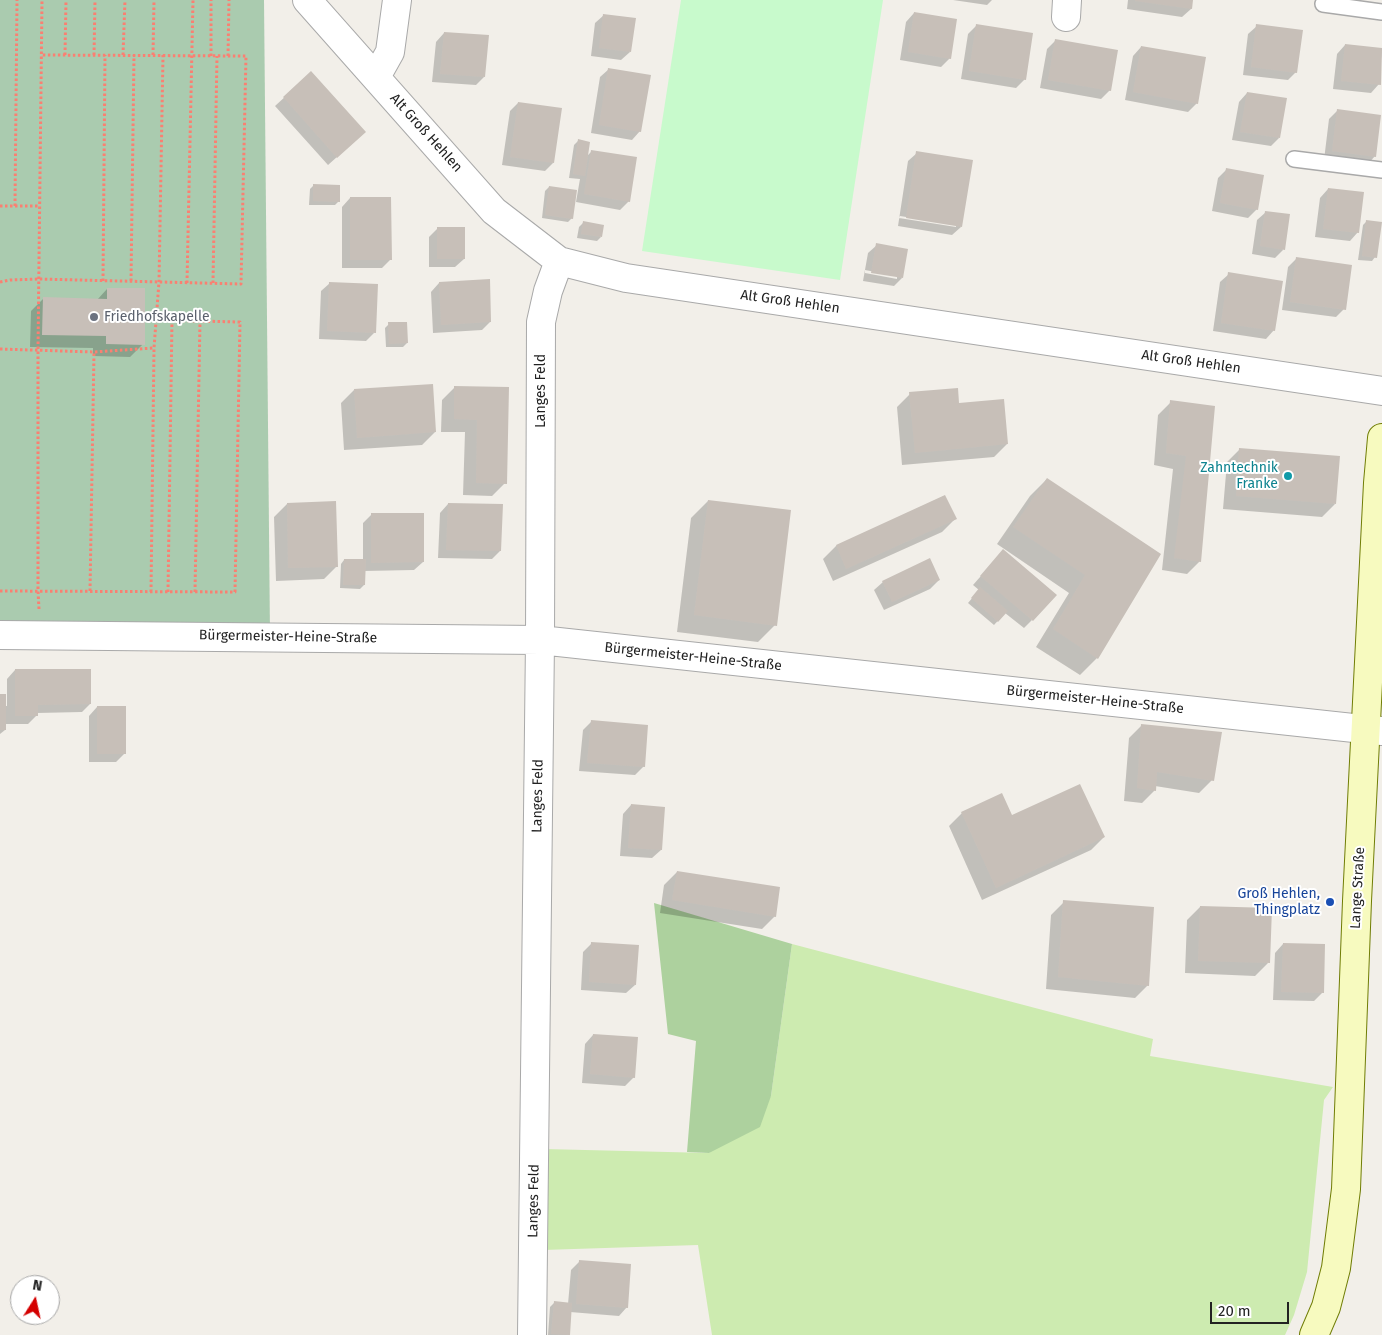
<!DOCTYPE html>
<meta charset="utf-8">
<style>
body{margin:0}
#map{position:relative;width:1382px;height:1335px;overflow:hidden;background:#f2efe9;font-family:"Fira Sans",sans-serif}
canvas{display:block}
.north{position:absolute;left:10px;top:1275px;width:50px;height:50px;box-sizing:border-box;background:#fff;border:1px solid #a7a7a7;border-radius:50%;rotate:10deg;font-size:14px;font-weight:700;line-height:20px;text-align:center;color:#222}
.north::after{content:'';display:block;margin:auto;width:18px;height:22px;background:#d40000;clip-path:polygon(50% 0,100% 100%,50% 72%,0 100%)}
.scale{position:absolute;left:1210px;top:1302px;width:79px;height:22px;box-sizing:border-box;border:2px solid #222;border-top:0;padding-left:6px;font-size:15px;line-height:18px;white-space:nowrap;color:#222;-webkit-text-stroke:4px #fff;paint-order:stroke}
</style>
<div id="map">
<canvas width="1382" height="1335"></canvas>
<div class="north">N</div>
<div class="scale">20 m</div>
</div>
<script>
const g = document.querySelector('canvas').getContext('2d');
g.lineJoin = 'round';
function fill(path, color) { g.fillStyle = color; g.fill(path, 'evenodd'); }
function trace(path, color, width, dash) { g.strokeStyle = color; g.lineWidth = width; g.lineCap = dash ? 'butt' : 'round'; g.setLineDash(dash || []); g.stroke(path); }
function write(font, color, halo, rows, align = 'center') {
  g.font = font + ' "Fira Sans",sans-serif'; g.lineWidth = 4; g.setLineDash([]); g.textBaseline = 'middle'; g.strokeStyle = halo; g.fillStyle = color; for (const [text, x, y, turn = 0] of rows) {
    g.save(); g.translate(x, y); g.rotate((+turn || 0) * Math.PI / 180); g.textAlign = isNaN(turn) ? turn : align; if (halo) g.strokeText(text, 0, 0); g.fillText(text, 0, 0); g.restore();
  }
}
fill(new Path2D(`
 M792,944L1153,1039L1150,1056L1333,1087L1324,1100L1307,1272L1294,1315L1285,1335H712L698,1245L543,1250L544,1149L709,1153L771,1096Z`), '#cdebb0');
fill(new Path2D(`
 M654,903L792,944L771,1096L760,1127L709,1153L687,1152L696,1041L668,1034Z`), '#add19e');
fill(new Path2D(`
 M0,0H264L270,637L0,634Z`), '#aacbaf');
fill(new Path2D(`
 M681,0H883L840,280L642,251Z`), '#c8facc');
fill(new Path2D(`
 M953,0H992L987,5Z
 M1128,0H1192L1191,9L1182,17L1127,9Z
 M914,13L950,58L941,67L900,60L906,22Z
 M604,15L630,52L621,60L591,56L595,23Z
 M976,26L1025,79L1016,88L961,79L968,34Z
 M1257,26L1296,72L1288,80L1243,75L1248,34Z
 M444,33L484,77L476,85L432,82L436,42Z
 M1056,40L1110,90L1101,99L1040,88L1047,49Z
 M1345,45L1382,49L1379,84L1371,93L1333,89L1337,54Z
 M1141,47L1197,103L1188,112L1125,100L1133,56Z
 M609,69L640,131L632,140L591,133L600,77Z
 M311,73L356,140L328,165L275,106Z
 M1247,93L1279,138L1271,146L1232,140L1239,102Z
 M518,103L553,163L545,171L502,165L510,111Z
 M1337,111L1375,156L1367,165L1324,160L1329,119Z
 M578,141L587,156L592,151L629,201L620,210L576,202L580,179L569,178L574,145Z
 M917,153L961,227L952,235L898,226L908,161ZM900,216L956,225V227L899,218Z
 M1227,169L1257,209L1248,218L1212,211L1218,178Z
 M314,185L339,201L335,205H309L310,189Z
 M549,187L572,218L568,222L542,218L545,191Z
 M1328,189L1358,232L1350,241L1315,237L1320,198Z
 M350,198L390,260L382,268H342V207Z
 M1266,212L1283,250L1275,258L1252,254L1257,220Z
 M1367,221L1375,257L1372,261L1358,260L1363,225Z
 M583,223L601,237L597,241L577,238L579,227Z
 M437,229L464,259L455,267H429V237Z
 M877,245L902,278L894,286L863,281L868,253ZM865,270L897,276V279L865,273Z
 M1297,258L1344,309L1336,317L1282,310L1288,267Z
 M1229,274L1274,330L1266,339L1213,331L1220,282Z
 M330,283L374,333L366,341L319,339L321,291Z
 M439,283L490,322L482,330L433,333L431,292Z
 M107,289L143,344L130,357L93,356V348L30,347L31,311L44,298L97,300Z
 M389,324L407,343L403,347H386L385,328Z
 M455,387L508,389L505,483L492,496L463,495L465,432H441L442,400Z
 M354,390L435,432L422,445L344,450L341,403Z
 M910,394L958,404L1007,444L994,457L902,465L897,407Z
 M1171,402L1214,407L1200,561L1187,574L1162,570L1173,469L1154,465L1158,415Z
 M1240,449L1335,504L1322,517L1223,509L1227,462Z
 M1047,479L1160,554L1097,658L1080,675L1036,647L1069,593L997,544L1030,496Z
 M944,496L955,519L942,532L833,581L823,559L836,546Z
 M708,501L775,625L758,642L677,632L691,518Z
 M287,504L337,566L324,579L276,581L274,517Z
 M448,504L500,551L492,559L438,558L440,513Z
 M372,514L423,562L414,570L364,571V585L360,589L340,588L341,564L344,560H363V523Z
 M995,560L1032,620L1024,628L1005,613L994,625L968,603L979,590L973,585Z
 M939,580L930,589L884,610L874,590L883,582Z
 M15,670L90,704L82,712L37,713V715L28,724H5V730L0,734V695L4,706H7V679Z
 M97,707L125,753L116,762H89V716Z
 M591,722L644,766L635,775L579,771L583,730Z
 M1142,725L1212,780L1199,793L1155,786V790L1142,803L1124,801L1129,738Z
 M631,805L661,850L652,858L620,856L623,814Z
 M962,813L1011,816L1104,837L1091,850L982,900L949,826Z
 M677,872L775,916L762,929L660,913L664,885Z
 M1064,902L1148,985L1135,998L1046,989L1051,915Z
 M1200,907L1268,963L1255,976L1185,973L1187,920Z
 M592,943L635,985L626,993L581,990L583,952Z
 M1283,944L1323,992L1314,1001L1273,1000L1275,953Z
 M593,1035L634,1077L625,1086L582,1083L585,1044Z
 M579,1262L627,1307L619,1316L570,1312L569,1335H548L550,1307L554,1303L568,1304L571,1270Z`), '#0003');
fill(new Path2D(`
 M1135,0H1193L1192,9L1135,1Z
 M914,12L957,19L951,59L908,52Z
 M603,14L636,18L631,52L599,48Z
 M976,24L1033,33L1026,80L969,71Z
 M1256,24L1303,30L1297,73L1251,67Z
 M444,32L489,35L485,77L440,74Z
 M1055,39L1118,50L1111,91L1048,80Z
 M1345,44L1382,48L1381,85L1341,81Z
 M1141,46L1206,57L1198,104L1133,92Z
 M608,68L651,75L641,132L599,125Z
 M311,71L366,132L337,158L283,97Z
 M1247,92L1287,98L1280,138L1240,132Z
 M518,102L562,108L554,163L510,157Z
 M1337,109L1381,115L1376,157L1332,151Z
 M578,139L590,142L585,176L573,174Z
 M591,150L637,157L630,202L584,194Z
 M916,151L973,160L962,227L906,218Z
 M1226,168L1264,175L1258,210L1220,203Z
 M313,184L340,185V202L313,201Z
 M549,186L577,190L573,219L545,215Z
 M1328,188L1364,192L1359,233L1323,229Z
 M350,197H391L392,260H350Z
 M1265,211L1290,214L1285,250L1260,246Z
 M1366,220L1382,222L1377,258L1362,256Z
 M583,221L604,225L602,237L581,234Z
 M437,227H465V259H437Z
 M876,243L908,249L903,278L871,273Z
 M1296,257L1352,265L1346,310L1290,302Z
 M1228,272L1283,281L1275,331L1221,323Z
 M490,279L491,322L441,325L439,282Z
 M329,282L378,284L376,333L327,331Z
 M107,288H145V345L106,344V336L42,335L43,297L107,299Z
 M388,322H407L408,343L389,344Z
 M433,384L436,432L357,438L354,389Z
 M454,386L509,387L507,484L476,483L477,420L454,419Z
 M958,388L959,403L1004,399L1008,444L915,453L909,392Z
 M1170,400L1215,406L1201,562L1174,558L1186,456L1166,453Z
 M1239,448L1340,456L1336,504L1236,496Z
 M1047,478L1161,554L1098,659L1053,629L1085,575L1013,527Z
 M945,495L957,519L846,569L836,545Z
 M708,500L791,510L777,626L694,615Z
 M336,501L338,567L288,568L287,503Z
 M448,503L503,504L501,551L446,550Z
 M371,513H424V562L371,563Z
 M1003,549L1057,595L1033,621L980,576Z
 M930,558L940,580L892,602L882,581Z
 M344,559H366L365,585H343Z
 M980,587L1008,611L998,622L971,598Z
 M15,669H91V704L38,705V716H15Z
 M0,694H6V730H0Z
 M97,706H126V754H97Z
 M591,720L648,725L645,767L587,763Z
 M1141,724L1222,732L1214,781L1157,772L1156,791L1137,788Z
 M1080,784L1105,837L996,888L961,812L1002,793L1012,815Z
 M631,804L665,807L662,850L628,848Z
 M677,871L780,887L776,917L672,900Z
 M1063,900L1154,907L1149,986L1058,977Z
 M1200,906L1272,908L1270,963L1198,961Z
 M591,942L639,945L636,985L589,982Z
 M1283,943L1325,944L1324,993L1281,992Z
 M593,1034L638,1037L635,1078L590,1074Z
 M579,1260L631,1264L628,1308L576,1304Z
 M554,1301L572,1303L570,1335L551,1334Z`), '#c7bfb8');
const lane = new Path2D(`
 M1323,4L1382,12
 M1294,159L1382,170`);
const street = new Path2D(`
 M307,0L494,211L559,261L626,278L1382,391
 M1066,17L1067,0
 M376,77L390,52L397,0
 M0,635L540,640L1382,731
 M532,1335L540,640L541,322L548,291L559,261`);
const secondary = new Path2D(`
 M1314,1335L1326,1307L1336,1268L1346,1189L1357,901L1378,483L1382,438`);
trace(lane, '#a9a9a9', 18);
trace(street, '#a9a9a9', 30);
trace(secondary, '#707d05', 30);
trace(new Path2D(`
 M65,55L66,0
 M94,55L95,0
 M123,55L125,0
 M153,55L154,0
 M211,56V0
 M228,56L229,0
 M0,206H40
 M15,206L17,0
 M103,281L105,55
 M131,281L134,55
 M0,282L10,280L39,279L241,284L246,56L42,55
 M187,283L193,0
 M213,283L217,56
 M0,349L94,352L154,348
 M0,591L235,592L240,322L156,320
 M90,591L94,352
 M151,592L154,348L159,282L163,55
 M168,592L172,320
 M195,592L200,321
 M39,609L38,591V349L42,0`), '#fa8072', 3, [2.5, 2.5]);
trace(lane, '#fff', 15);
trace(street, '#fff', 28);
trace(secondary, '#f7fabf', 28);
for (const [x, y, r, color] of [
 [94,317,5,"#6b7280"],
 [1288,476,5,"#0f9aa8"],
 [1330,902,5,"#1a4fb4"]
]) { const dot = new Path2D(); dot.arc(x, y, r, 0, 2 * Math.PI); g.fillStyle = color; g.fill(dot); trace(dot, '#fff', 2); }
write('14px', '#222', '#fff', [
 ["Alt Groß Hehlen",426,133,48],
 ["Alt Groß Hehlen",790,302,8],
 ["Alt Groß Hehlen",1191,362,8],
 ["Langes Feld",541,391,-90],
 ["Bürgermeister-Heine-Straße",288,637,1],
 ["Bürgermeister-Heine-Straße",693,657,6],
 ["Bürgermeister-Heine-Straße",1095,700,6],
 ["Langes Feld",538,796,-89],
 ["Lange Straße",1358,888,-87],
 ["Langes Feld",534,1201,-89]
]);
write('14px', '#5b616d', '#fff', [
 ["Friedhofskapelle",104,317]
], 'left');
write('14px', '#0d838f', '#fff', [
 ["Zahntechnik",1278,468],
 ["Franke",1278,484]
], 'right');
write('14px', '#164399', '#fff', [
 ["Groß Hehlen,",1320,894],
 ["Thingplatz",1320,910]
], 'right');
</script>
